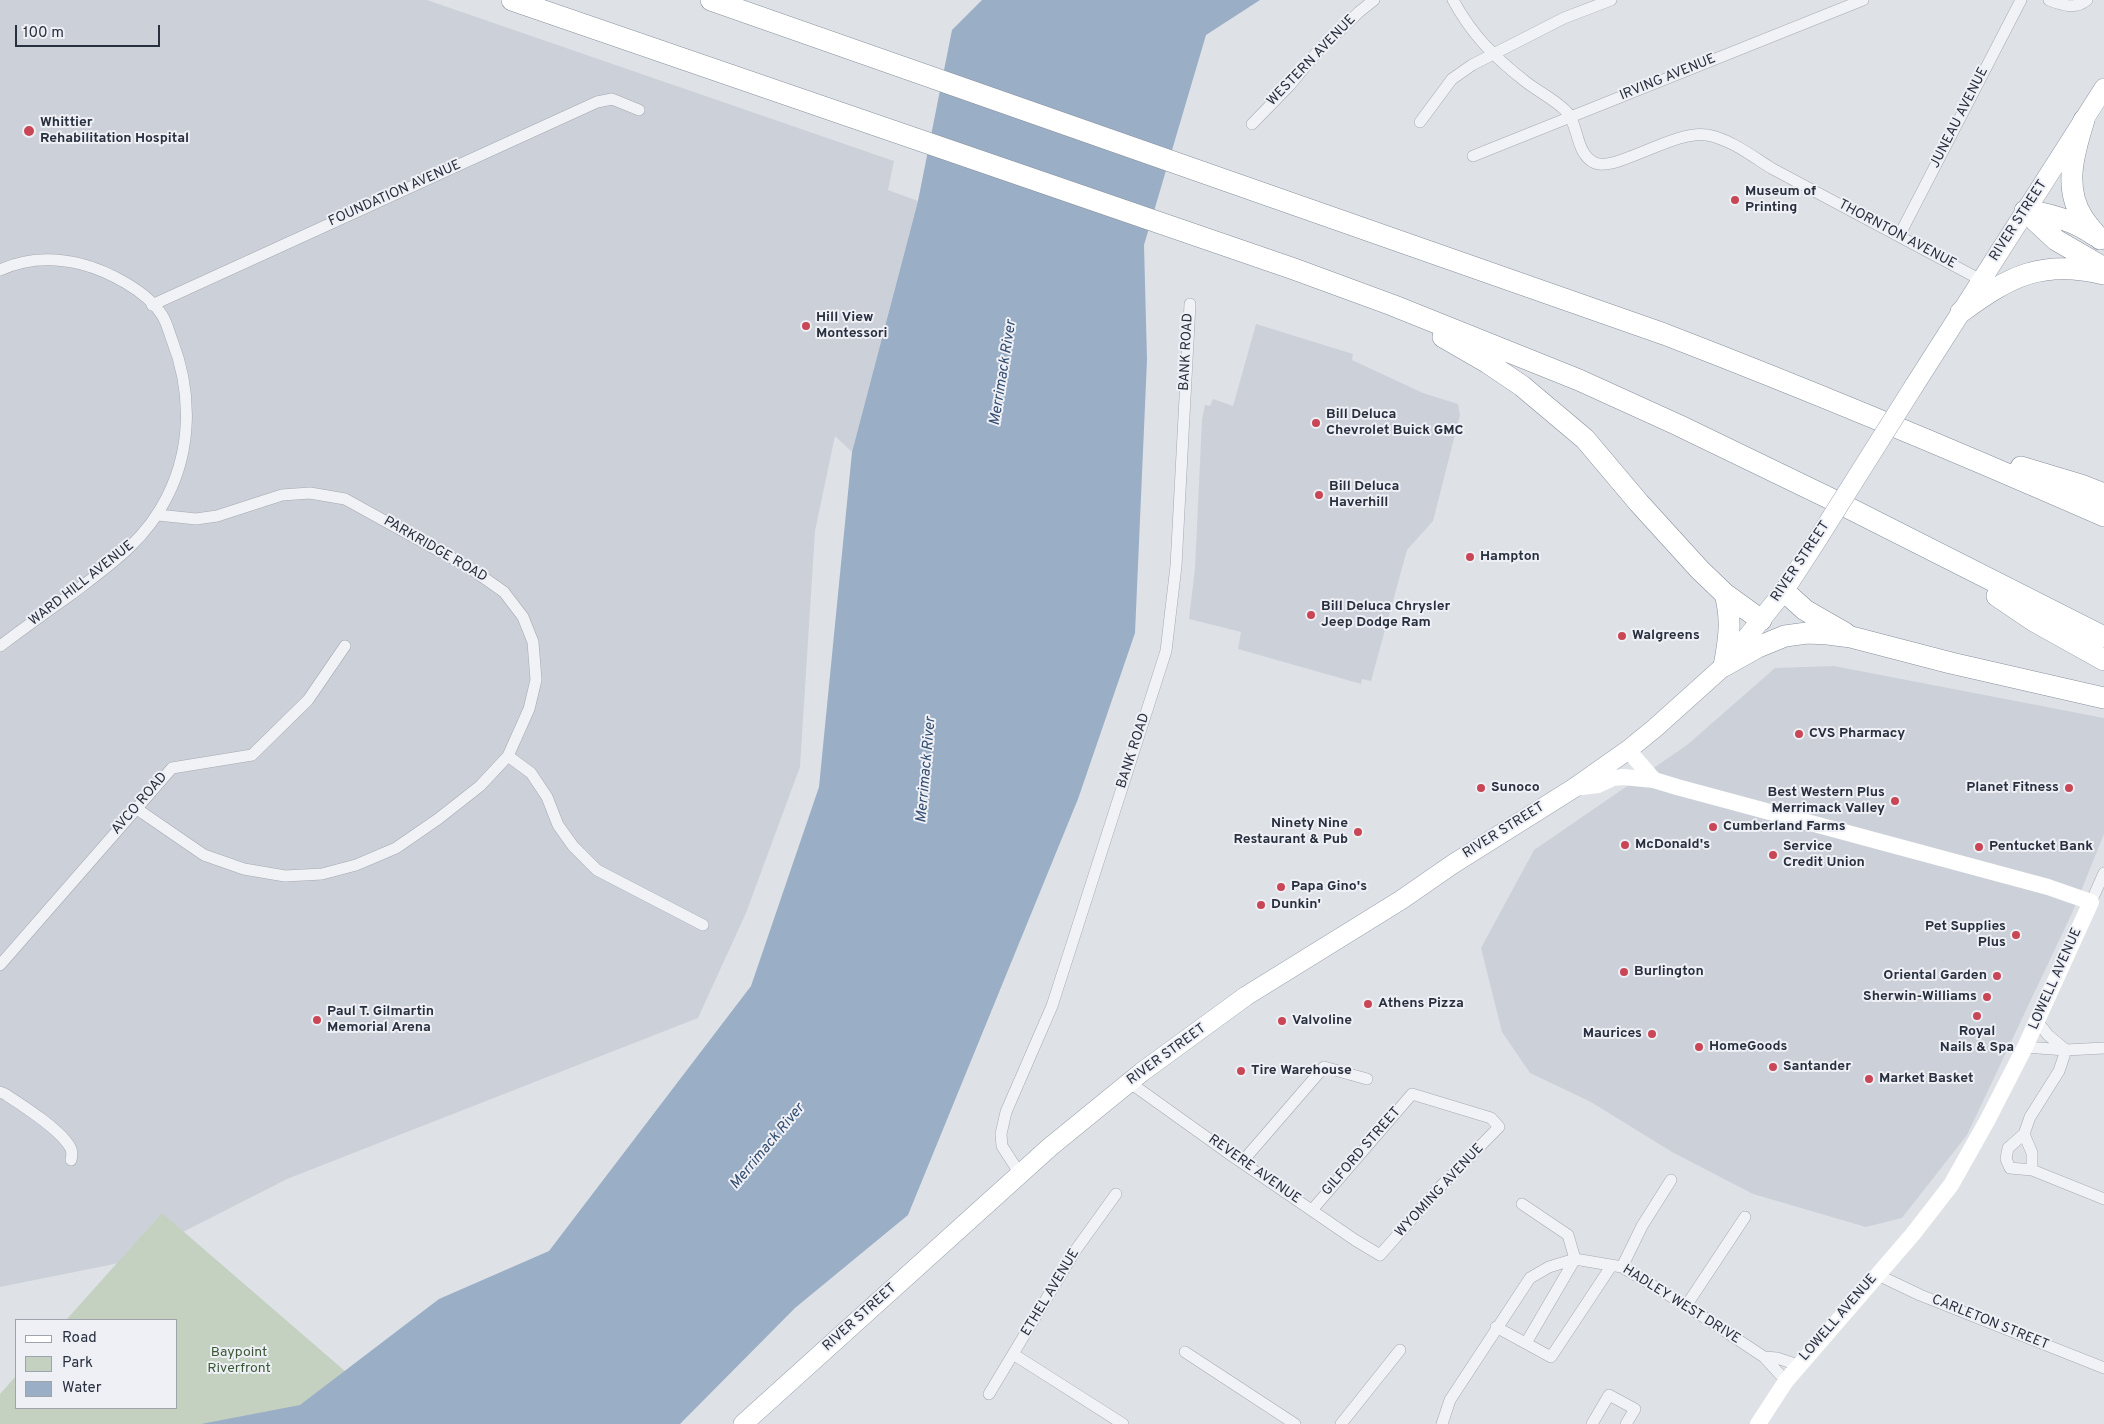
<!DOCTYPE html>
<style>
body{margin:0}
#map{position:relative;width:2104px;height:1424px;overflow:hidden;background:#dee2e7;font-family:Overpass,sans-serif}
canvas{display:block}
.legend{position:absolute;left:15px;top:1319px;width:162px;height:90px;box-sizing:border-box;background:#eef0f5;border:1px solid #9fa3ac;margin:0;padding:6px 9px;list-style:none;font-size:15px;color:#282f3e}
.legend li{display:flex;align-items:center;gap:10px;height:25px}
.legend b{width:25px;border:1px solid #9fa3ac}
.scale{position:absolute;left:15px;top:25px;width:145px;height:22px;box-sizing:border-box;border:2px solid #282f3e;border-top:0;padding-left:6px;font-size:15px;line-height:18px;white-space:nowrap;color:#282f3e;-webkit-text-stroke:4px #eef0f5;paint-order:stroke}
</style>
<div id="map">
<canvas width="2104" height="1424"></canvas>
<ul class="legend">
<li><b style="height:6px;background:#fff"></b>Road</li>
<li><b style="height:14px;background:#c4d1c0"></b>Park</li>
<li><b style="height:14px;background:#9aaec6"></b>Water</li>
</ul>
<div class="scale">100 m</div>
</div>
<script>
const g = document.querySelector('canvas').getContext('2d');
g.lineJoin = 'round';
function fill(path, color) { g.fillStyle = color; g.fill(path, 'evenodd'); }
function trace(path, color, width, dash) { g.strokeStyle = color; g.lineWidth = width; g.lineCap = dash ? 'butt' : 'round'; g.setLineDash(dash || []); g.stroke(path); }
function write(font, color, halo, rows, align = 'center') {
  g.font = font + ' Overpass,sans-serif'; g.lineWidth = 4; g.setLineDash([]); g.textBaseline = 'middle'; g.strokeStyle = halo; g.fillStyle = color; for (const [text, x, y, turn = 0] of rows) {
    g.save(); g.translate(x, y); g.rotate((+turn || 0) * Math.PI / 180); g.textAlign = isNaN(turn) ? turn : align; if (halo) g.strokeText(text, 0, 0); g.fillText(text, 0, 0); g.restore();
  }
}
fill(new Path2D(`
 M0,0H427L894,161L888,190L918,201L852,452L835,436L815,531L800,767L746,913L698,1018L287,1179L124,1262L0,1287Z
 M1256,324L1353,354L1352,360L1423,393L1458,404L1460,415L1433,521L1407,550L1371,681L1362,679L1361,684L1238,649L1241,632L1189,619L1195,568L1202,420L1205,405L1210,406L1213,399L1233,406Z
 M1834,666L2104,718V834L2073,911L1967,1135L1902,1218L1866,1227L1753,1194L1672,1152L1591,1102L1530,1073L1502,1032L1481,948L1534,850L1687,745L1775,668Z`), '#ccd1d9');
fill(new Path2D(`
 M162,1213L353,1378L273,1424H0V1394L16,1376V1408H176V1320H66Z`), '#c4d1c0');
fill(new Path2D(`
 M982,0H1260L1206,35L1144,245L1147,360L1135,633L1078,799L908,1215L795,1308L680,1424H201L300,1405L439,1299L549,1251L751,986L819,787L852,452L918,201L952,30Z`), '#9aaec6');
const minor = new Path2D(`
 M1453,0C1472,35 1494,57 1526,82C1539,92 1554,99 1566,111C1579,124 1575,154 1595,163C1616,172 1676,129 1707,135C1730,139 1752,156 1771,168L1981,280
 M2049,0C2062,5 2075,10 2087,0
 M1420,122L1452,79L1472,65L1564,18L1611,0
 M1252,124L1290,85L1318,51L1359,12L1374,0
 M1473,156L1863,0
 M1899,236L2021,0
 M0,270C26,258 53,257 81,264C108,271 147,291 162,315C167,323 169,332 172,340C192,391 192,448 167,497C146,540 110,565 73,593C49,610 24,628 0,646
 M152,305L597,102L612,99L639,110
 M508,756L531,773L547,797L558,825L573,846L597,870L703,925
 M137,809L204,855L244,869L285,876L322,874L356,865L396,848L438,819L480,786L508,756L529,709L536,680L533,642L523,617L504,592L470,568L345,499L310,493L282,495L217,516L196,519L158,515
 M2091,902L2104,873
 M0,965L172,768L252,755L308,700L345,646
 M2037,1021L2048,1035L2066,1050
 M2025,1047L2066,1050L2104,1048
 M2066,1050L2059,1071L2030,1117L2024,1134L2008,1148L2006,1159L2010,1168L2032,1170L2104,1199
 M1129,1082L1231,1155L1355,1240L1380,1255L1440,1187L1499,1127L1491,1118L1412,1094L1312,1210
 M0,1092L5,1094C22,1105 63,1131 71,1149C72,1152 72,1156 71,1160
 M2024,1134L2032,1153V1170
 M1242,1162L1324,1067L1367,1079
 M1020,1174L1002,1146L1001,1134L1006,1112L1052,1006L1166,651L1176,566L1190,304
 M1522,1204L1568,1235L1575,1259L1526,1343
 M1622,1267L1642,1226L1671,1180
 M1878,1275L1920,1295L2104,1368
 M1686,1306L1745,1217
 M1496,1327L1551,1357L1612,1265
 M1185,1352L1295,1424
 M1013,1354L1123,1424
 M1786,1381L1764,1357L1777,1358L1798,1365
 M989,1394L1075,1251L1116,1194
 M1341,1424L1400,1350
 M1442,1424L1450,1400L1530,1278L1549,1267L1575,1259L1622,1267L1687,1306L1764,1357
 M1592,1424L1609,1395L1635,1409L1626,1424`);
const primary = new Path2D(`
 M1914,386L2104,88
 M743,1424L1050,1147L1142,1072L1246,996L1401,900L1453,864L1574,788L1628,750L1655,728L1724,666L1784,591L1819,537`);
const motorway = new Path2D(`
 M512,0L1294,269L1392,305L1579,380L1678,425L1831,499L2104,637
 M711,0L1664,334C1812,391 1958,452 2104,516
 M2084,120C2074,152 2063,188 2083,218C2087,225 2094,232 2100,239
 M2025,211L2056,240L2104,268
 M2025,211C2046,212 2077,222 2094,235
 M1961,312C2010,276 2042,259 2104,274
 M1443,337L1488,363L1522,386L1585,439L1639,503L1700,570L1725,594L1761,620
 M2021,467L2081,485L2104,494
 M1784,591L1805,610L1845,633
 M1997,596L2034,621L2104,660
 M1724,666L1758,647L1785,636L1807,633L1828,634L1851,637L1951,663L2104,698
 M1724,666C1729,640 1732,619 1725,594`);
trace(minor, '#a4a9b1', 12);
trace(primary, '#9ea6b3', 20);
trace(motorway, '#868f9d', 22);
trace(minor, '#f1f2f6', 11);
trace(new Path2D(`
 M1628,750L1654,780
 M1574,788L1598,785L1613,778L1623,777L1654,780L1677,787L2048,887L2091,902L2025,1047L1987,1121L1951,1185L1913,1234L1786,1381L1758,1424`), '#fff', 16);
trace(primary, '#fff', 19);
trace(motorway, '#fff', 21);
const primaryBridge = new Path2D(`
 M1819,537L1914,386`);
trace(primaryBridge, '#9ea6b3', 20, []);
trace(primaryBridge, '#fff', 19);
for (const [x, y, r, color] of [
 [29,131,6,"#c94656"],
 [1735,200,5,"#c94656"],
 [806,326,5,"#c94656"],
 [1316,423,5,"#c94656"],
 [1319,495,5,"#c94656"],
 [1470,557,5,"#c94656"],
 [1311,615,5,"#c94656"],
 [1622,636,5,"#c94656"],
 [1799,734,5,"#c94656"],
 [1481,788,5,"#c94656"],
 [2069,788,5,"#c94656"],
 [1895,801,5,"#c94656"],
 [1713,827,5,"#c94656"],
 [1358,832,5,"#c94656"],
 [1625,845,5,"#c94656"],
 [1979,847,5,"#c94656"],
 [1773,855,5,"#c94656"],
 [1281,887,5,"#c94656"],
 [1261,905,5,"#c94656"],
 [2016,935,5,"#c94656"],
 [1624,972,5,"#c94656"],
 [1997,976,5,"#c94656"],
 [1987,997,5,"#c94656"],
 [1368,1004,5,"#c94656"],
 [1977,1016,5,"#c94656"],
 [317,1020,5,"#c94656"],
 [1282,1021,5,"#c94656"],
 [1652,1034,5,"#c94656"],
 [1699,1047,5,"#c94656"],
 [1773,1067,5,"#c94656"],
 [1241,1071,5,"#c94656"],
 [1869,1079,5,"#c94656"]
]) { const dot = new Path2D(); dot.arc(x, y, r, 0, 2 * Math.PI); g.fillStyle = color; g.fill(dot); trace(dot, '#eef0f5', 2); }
write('14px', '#282f3e', '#eef0f5', [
 ["WESTERN AVENUE",1312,61,-46],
 ["IRVING AVENUE",1668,78,-22],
 ["JUNEAU AVENUE",1960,118,-63],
 ["FOUNDATION AVENUE",395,194,-24],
 ["RIVER STREET",2019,221,-57],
 ["THORNTON AVENUE",1897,235,28],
 ["BANK ROAD",1187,352,-87],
 ["PARKRIDGE ROAD",435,550,30],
 ["RIVER STREET",1801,562,-56],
 ["WARD HILL AVENUE",82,584,-38],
 ["BANK ROAD",1134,751,-72],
 ["AVCO ROAD",140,804,-49],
 ["RIVER STREET",1504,831,-32],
 ["LOWELL AVENUE",2056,979,-66],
 ["RIVER STREET",1167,1055,-36],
 ["GILFORD STREET",1362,1152,-49],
 ["REVERE AVENUE",1254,1170,35],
 ["WYOMING AVENUE",1440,1191,-47],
 ["ETHEL AVENUE",1051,1293,-59],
 ["HADLEY WEST DRIVE",1681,1305,32],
 ["RIVER STREET",860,1318,-42],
 ["LOWELL AVENUE",1839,1318,-49],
 ["CARLETON STREET",1990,1323,22]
]);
write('bold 14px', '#282f3e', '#eef0f5', [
 ["Whittier",40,123],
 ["Rehabilitation Hospital",40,139],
 ["Museum of",1745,192],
 ["Printing",1745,208],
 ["Hill View",816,318],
 ["Montessori",816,334],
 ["Bill Deluca",1326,415],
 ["Chevrolet Buick GMC",1326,431],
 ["Bill Deluca",1329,487],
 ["Haverhill",1329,503],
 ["Hampton",1480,557],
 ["Bill Deluca Chrysler",1321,607],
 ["Jeep Dodge Ram",1321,623],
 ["Walgreens",1632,636],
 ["CVS Pharmacy",1809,734],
 ["Sunoco",1491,788],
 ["Planet Fitness",2059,788,"right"],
 ["Best Western Plus",1885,793,"right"],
 ["Merrimack Valley",1885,809,"right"],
 ["Ninety Nine",1348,824,"right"],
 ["Restaurant & Pub",1348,840,"right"],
 ["Cumberland Farms",1723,827],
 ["McDonald's",1635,845],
 ["Service",1783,847],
 ["Credit Union",1783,863],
 ["Pentucket Bank",1989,847],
 ["Papa Gino's",1291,887],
 ["Dunkin'",1271,905],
 ["Pet Supplies",2006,927,"right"],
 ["Plus",2006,943,"right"],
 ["Burlington",1634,972],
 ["Oriental Garden",1987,976,"right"],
 ["Sherwin-Williams",1977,997,"right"],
 ["Athens Pizza",1378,1004],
 ["Paul T. Gilmartin",327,1012],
 ["Memorial Arena",327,1028],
 ["Valvoline",1292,1021],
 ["Royal",1977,1032,"center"],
 ["Nails & Spa",1977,1048,"center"],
 ["Maurices",1642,1034,"right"],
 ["HomeGoods",1709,1047],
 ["Santander",1783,1067],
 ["Tire Warehouse",1251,1071],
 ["Market Basket",1879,1079]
], 'left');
write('14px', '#3b5936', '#eef0f5', [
 ["Baypoint",239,1353],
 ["Riverfront",239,1369]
]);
write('italic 15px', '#334d70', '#eef0f5', [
 ["Merrimack River",1004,373,-81],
 ["Merrimack River",927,770,-85],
 ["Merrimack River",768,1147,-50]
]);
</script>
